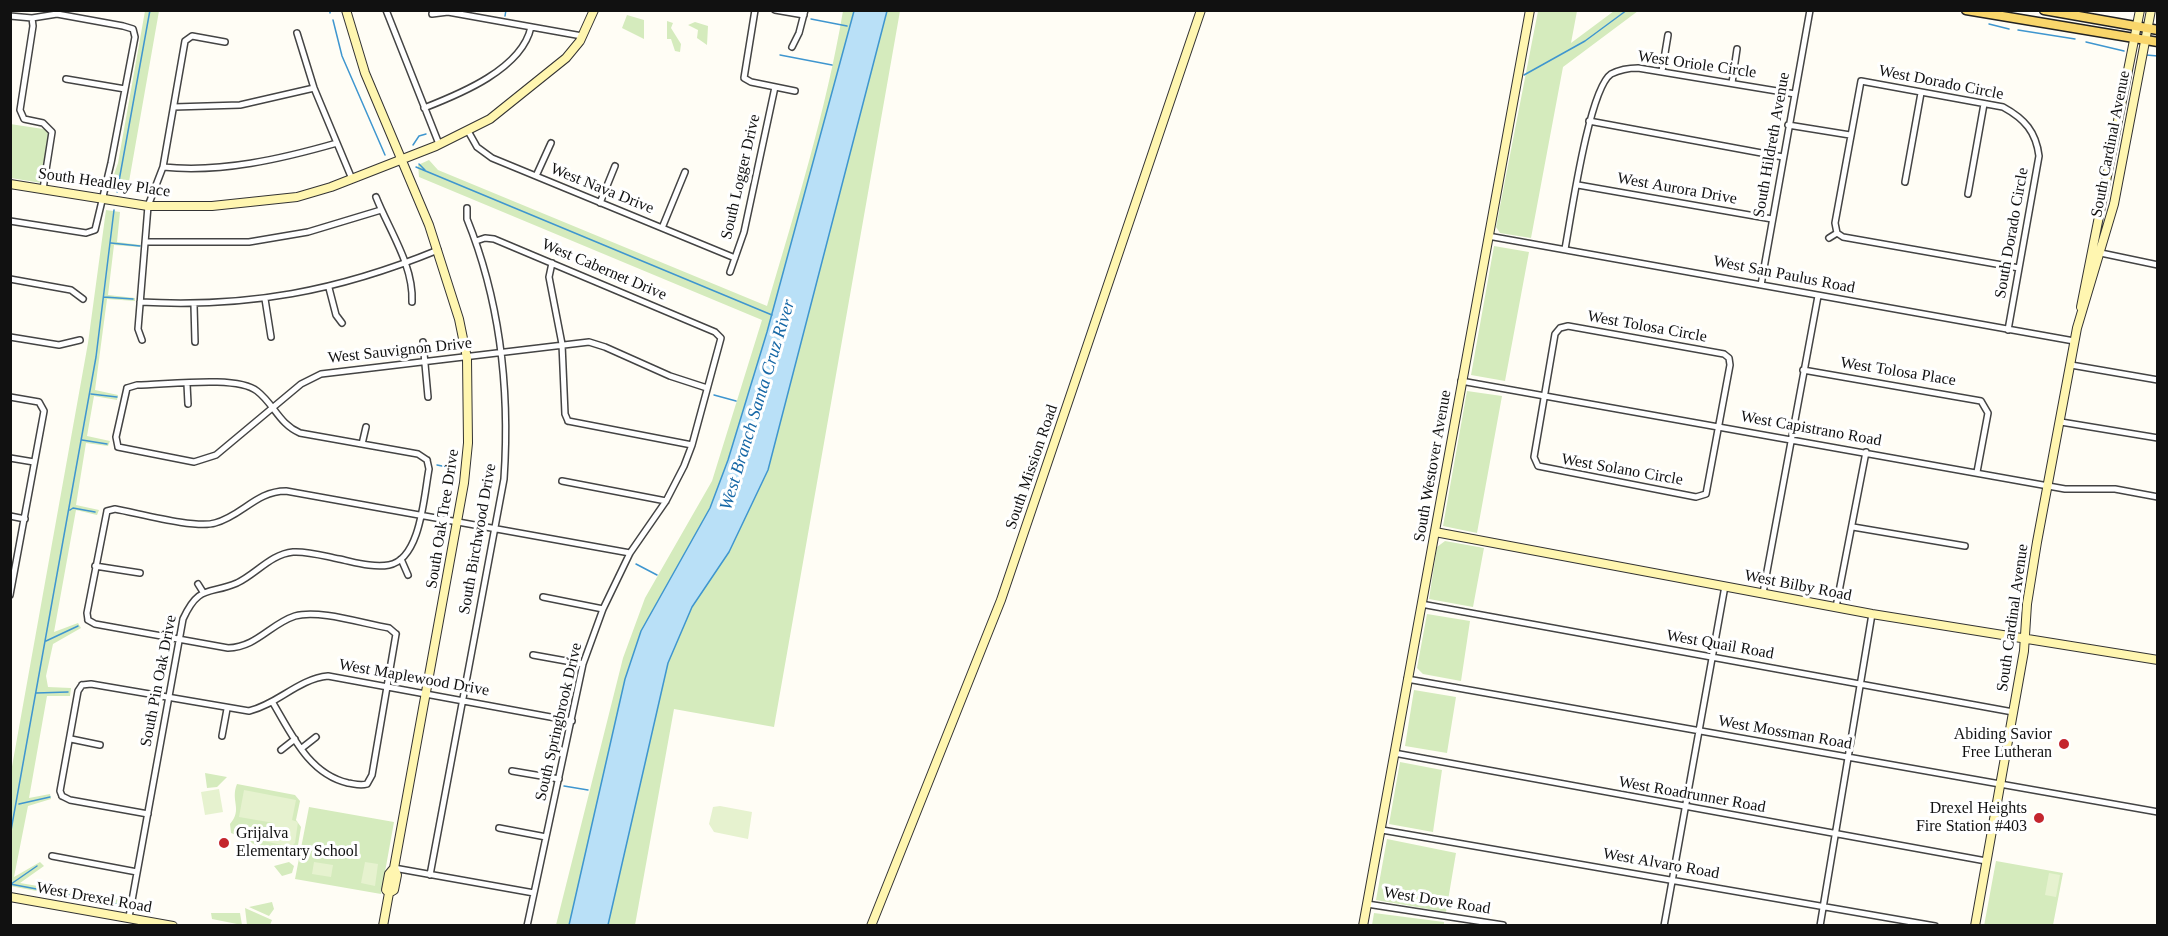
<!DOCTYPE html>
<style>
body{margin:0}
#map{position:relative;width:2168px;height:936px;overflow:hidden;background:#fffdf5;font-family:"Times New Roman",serif}
canvas{display:block}
.frame{position:absolute;inset:0;border:12px solid #111;pointer-events:none}
</style>
<div id="map">
<canvas width="2168" height="936"></canvas>
<div class="frame"></div>
</div>
<script>
const g = document.querySelector('canvas').getContext('2d');
g.lineJoin = 'round';
function fill(path, color) { g.fillStyle = color; g.fill(path, 'evenodd'); }
function trace(path, color, width, dash) { g.strokeStyle = color; g.lineWidth = width; g.lineCap = dash ? 'butt' : 'round'; g.setLineDash(dash || []); g.stroke(path); }
function write(font, color, halo, rows, align = 'center') {
  g.font = font + ' "Times New Roman",serif'; g.lineWidth = 6; g.setLineDash([]); g.textBaseline = 'middle'; g.strokeStyle = halo; g.fillStyle = color; for (const [text, x, y, turn = 0] of rows) {
    g.save(); g.translate(x, y); g.rotate((+turn || 0) * Math.PI / 180); g.textAlign = isNaN(turn) ? turn : align; if (halo) g.strokeText(text, 0, 0); g.fillText(text, 0, 0); g.restore();
  }
}
fill(new Path2D(`
 M145,11H159L127,193L109,189L118,163Z
 M843,11H900L774,727L674,709L635,925H556L623,658L645,598L712,481L762,320L419,177L418,165L429,160L438,170L767,306C796,208 826,111 843,11Z
 M1538,11H1577L1571,43L1614,11H1638L1563,67L1531,238L1500,233L1496,227Z
 M627,15L644,20V39L622,28Z
 M667,21L673,23L671,28L681,44L680,52L675,51L671,39H667Z
 M695,22L708,26L707,45L697,38L698,30L688,25Z
 M10,124L50,130L41,183L11,178Z
 M106,210L120,212L117,242L141,245L139,247L114,245L108,295L135,298V301L107,299L95,390L118,395L117,400L94,396L87,436L110,441L108,446L86,443L76,505L99,510L97,515L76,510L54,632L78,623L81,628L53,644L46,676L48,687L71,688L70,696H47L29,798L50,794L51,799L28,806L14,877L40,862L44,866L20,883L121,900L116,906L10,886L11,772L88,343Z
 M1494,246L1529,252L1505,381L1471,375Z
 M1467,391L1502,396L1477,533L1443,526Z
 M1445,541L1484,548L1473,607L1429,599L1437,547Z
 M1427,614L1470,621L1461,681L1423,674L1417,668Z
 M1414,690L1456,697L1447,753L1405,746Z
 M1400,762L1442,770L1433,832L1389,824Z
 M205,773L227,777L217,787L207,788Z
 M237,784L295,795L300,801L296,820L301,827L298,845C266,857 260,845 231,833L230,824C243,809 230,801 237,784Z
 M309,807L394,822L381,894L295,879Z
 M1387,839L1456,853L1446,912L1376,900Z
 M1996,861L2063,873L2053,925L1984,926Z
 M289,862L294,866L292,873L282,876L274,866Z
 M272,902L274,909L269,916L249,907Z
 M245,908L272,920L270,925H247Z
 M211,913H240L242,925L212,919Z
 M1374,913L1444,922V925H1372Z`), '#d5ebbd');
fill(new Path2D(`
 M219,789L223,812L205,815L201,792Z
 M244,790L296,800L292,820L298,822L295,843L291,847L264,841L267,831L274,823L239,817Z
 M720,806L752,812L748,839L714,832L709,824L713,807Z
 M314,862L333,865L331,877L312,874Z
 M365,862L378,864L375,886L361,883Z
 M2049,873L2060,875L2056,897L2045,895Z`), '#e6f2cf');
const water = new Path2D(`
 M854,11H887L768,470L729,552L692,607L668,663L608,925H569L625,679L641,631L710,508L728,460L767,332Z`);
fill(water, '#b9e0f7');
trace(water, '#3f96cf', 1.5);
trace(new Path2D(`
 M330,10V13
 M505,16L506,10
 M811,19L847,26
 M333,20L342,56L385,155
 M1989,24L2009,29
 M2018,30L2075,39
 M2086,42L2124,51
 M780,55L832,65
 M2146,55L2158,56
 M1524,75L1585,41L1627,10
 M413,145L419,136L426,134
 M419,164L425,170
 M416,167L772,315
 M117,192L150,10
 M111,243L140,246
 M104,297L133,299
 M91,394L117,397
 M714,395L736,401
 M82,440L107,444
 M437,465L457,469
 M70,510L73,508L95,512
 M636,564L657,575
 M46,641L78,626
 M36,693L68,692
 M564,786L588,790
 M19,804L50,797
 M10,836L96,357L114,210
 M10,884L116,904
 M11,884L37,866`), '#3f96cf', 1.5);
const street = new Path2D(`
 M386,10L439,144
 M755,10L744,78L751,82L795,91
 M775,10L804,15
 M432,14L448,12L582,36
 M10,16L32,18L57,14L123,26L133,29L135,37L111,163L95,230L86,233L10,221
 M32,18L33,26L20,110L24,119L43,123L52,132L43,189
 M297,33L314,88L352,179
 M792,47L799,33L805,10
 M1662,71L1668,35
 M66,79L125,89
 M1732,83L1737,49
 M174,107L240,105L314,88
 M424,108C460,94 522,69 531,27
 M1589,121L1783,157
 M1788,125L1850,135
 M468,131L477,147L492,158L735,258
 M163,167C221,173 281,159 337,143
 M536,176L551,143
 M1905,182L1921,93
 M1578,185L1772,219
 M1968,194L1984,104
 M376,197C389,230 414,266 412,302
 M600,203L615,166
 M662,228L685,172
 M1837,233L1835,223L1861,81L2003,107C2025,119 2036,132 2039,156L2008,330
 M1837,233L1843,237L2019,268
 M1488,236L2074,341
 M1829,238L1837,233
 M476,241L485,238L494,239L715,332L721,338L692,445L684,466L666,501L630,553L603,609L583,664L527,926
 M147,242H249L308,232L381,210
 M1565,249C1571,217 1589,89 1611,74C1619,70 1630,68 1638,68L1795,94
 M2096,252L2158,265
 M552,263L549,277L562,344L565,414L568,421
 M730,272L744,232L775,87
 M10,279L71,290L83,299
 M1761,285L1810,10
 M329,288L336,315L342,323
 M265,299L271,337
 M140,302C248,308 338,291 438,250
 M194,305L195,342
 M1568,326L1724,354L1729,358L1730,365L1706,494L1696,497L1538,466L1534,457L1555,334L1560,328Z
 M10,337L59,345L80,340
 M142,340L138,329L148,206L163,167L185,41L192,36L225,42
 M423,342L428,397
 M2071,365L2158,380
 M1803,370L1981,401L1988,413L1977,472
 M1461,381L2065,489H2115L2158,497
 M187,384L188,404
 M127,388L137,385C165,385 237,375 257,391C274,404 279,424 300,433L418,454L427,460
 M10,397L39,402L44,411L10,595
 M568,421L692,445
 M2061,422L2158,438
 M362,444L366,427
 M118,447L194,462L216,455L301,384L321,374L589,342L605,347L670,376L707,388
 M118,447L116,437L127,388
 M10,458L34,462
 M562,481L666,501
 M107,511L115,509C138,513 195,529 215,523C242,516 256,491 286,491L630,553
 M10,516L25,519
 M1853,527L1965,546
 M401,559L408,575
 M95,566L140,573
 M198,584L203,592
 M1763,593L1818,296
 M543,597L603,609
 M1421,604L2013,712
 M1836,607L1866,452
 M88,620L95,624L228,648C257,647 270,624 295,616C319,609 364,624 389,628L396,634
 M88,620L87,613L107,511
 M533,655L583,664
 M1407,679L2158,812
 M82,685L91,684L249,711C278,704 298,679 328,676L572,721
 M273,703C292,735 309,774 348,783C355,784 360,786 367,784L372,775L396,634
 M222,736L227,709
 M71,739L100,745
 M302,748L316,737
 M281,750L295,739
 M1394,753L1986,861
 M512,771L559,779
 M62,796L60,791L78,691L82,685
 M62,796L70,800L148,814
 M499,828L546,837
 M1382,830L1935,926
 M52,856L137,872
 M394,868L534,893
 M430,875L504,479C510,389 501,303 467,219V208
 M1367,904L1503,925
 M129,917L183,619C199,584 209,595 237,583C256,574 271,554 293,552C308,551 324,556 339,559C354,562 373,568 389,565C421,559 424,495 429,469L427,460
 M1664,926L1725,586
 M1820,926L1872,614`);
const secondary = new Path2D(`
 M346,10L365,73L429,225L459,319L467,358L468,443L464,483L394,868
 M10,184L148,206H212L297,197L331,187L436,146L490,119L566,58L580,41L594,10
 M2081,307L2140,10
 M1435,532L1872,614L2158,660
 M10,897L173,926
 M383,926L389,893L386,890L389,874L394,868L397,875L394,890L389,893
 M871,926L1001,600L1201,10
 M1363,926L1530,10
 M1975,926L2024,651L2027,604L2037,542L2077,328L2114,204L2151,10`);
const primary = new Path2D(`
 M1966,10L2158,42
 M2044,10L2158,30`);
trace(street, '#444', 8);
trace(secondary, '#333', 10);
trace(primary, '#222', 11);
trace(street, '#fff', 5);
trace(secondary, '#fff6b0', 8);
trace(primary, '#f9d66b', 8);
for (const [x, y, r, color] of [
 [2064,744,6,"#c4262e"],
 [2039,818,6,"#c4262e"],
 [224,843,6,"#c4262e"]
]) { const dot = new Path2D(); dot.arc(x, y, r, 0, 2 * Math.PI); g.fillStyle = color; g.fill(dot); trace(dot, '#fff', 2); }
write('16px', '#111', '#fff', [
 ["West Oriole Circle",1697,65,8],
 ["West Dorado Circle",1941,83,11],
 ["South Cardinal Avenue",2111,144,-79],
 ["South Hildreth Avenue",1772,145,-80],
 ["South Logger Drive",741,177,-77],
 ["South Headley Place",104,183,8],
 ["West Nava Drive",602,189,22],
 ["West Aurora Drive",1677,189,10],
 ["South Dorado Circle",2012,233,-80],
 ["West Cabernet Drive",604,270,23],
 ["West San Paulus Road",1784,275,11],
 ["West Tolosa Circle",1647,327,10],
 ["West Sauvignon Drive",400,351,-6],
 ["West Tolosa Place",1898,372,9],
 ["West Capistrano Road",1811,429,10],
 ["South Westover Avenue",1433,466,-80],
 ["South Mission Road",1032,467,-71],
 ["West Solano Circle",1622,470,10],
 ["South Oak Tree Drive",443,519,-81],
 ["South Birchwood Drive",478,539,-80],
 ["West Bilby Road",1798,586,11],
 ["South Cardinal Avenue",2013,618,-82],
 ["West Quail Road",1720,645,10],
 ["West Maplewood Drive",414,678,10],
 ["South Pin Oak Drive",159,681,-79],
 ["South Springbrook Drive",559,722,-77],
 ["West Mossman Road",1785,733,10],
 ["West Roadrunner Road",1692,795,10],
 ["West Alvaro Road",1661,864,10],
 ["West Drexel Road",94,898,10],
 ["West Dove Road",1437,901,9]
]);
write('16px', '#111', '#fff', [
 ["Abiding Savior",2052,735],
 ["Free Lutheran",2052,753],
 ["Drexel Heights",2027,809],
 ["Fire Station #403",2027,827],
 ["Grijalva",236,834,"left"],
 ["Elementary School",236,852,"left"]
], 'right');
write('italic 18px', '#1768a6', '#fff', [
 ["West Branch Santa Cruz River",758,405,-73]
]);
</script>
